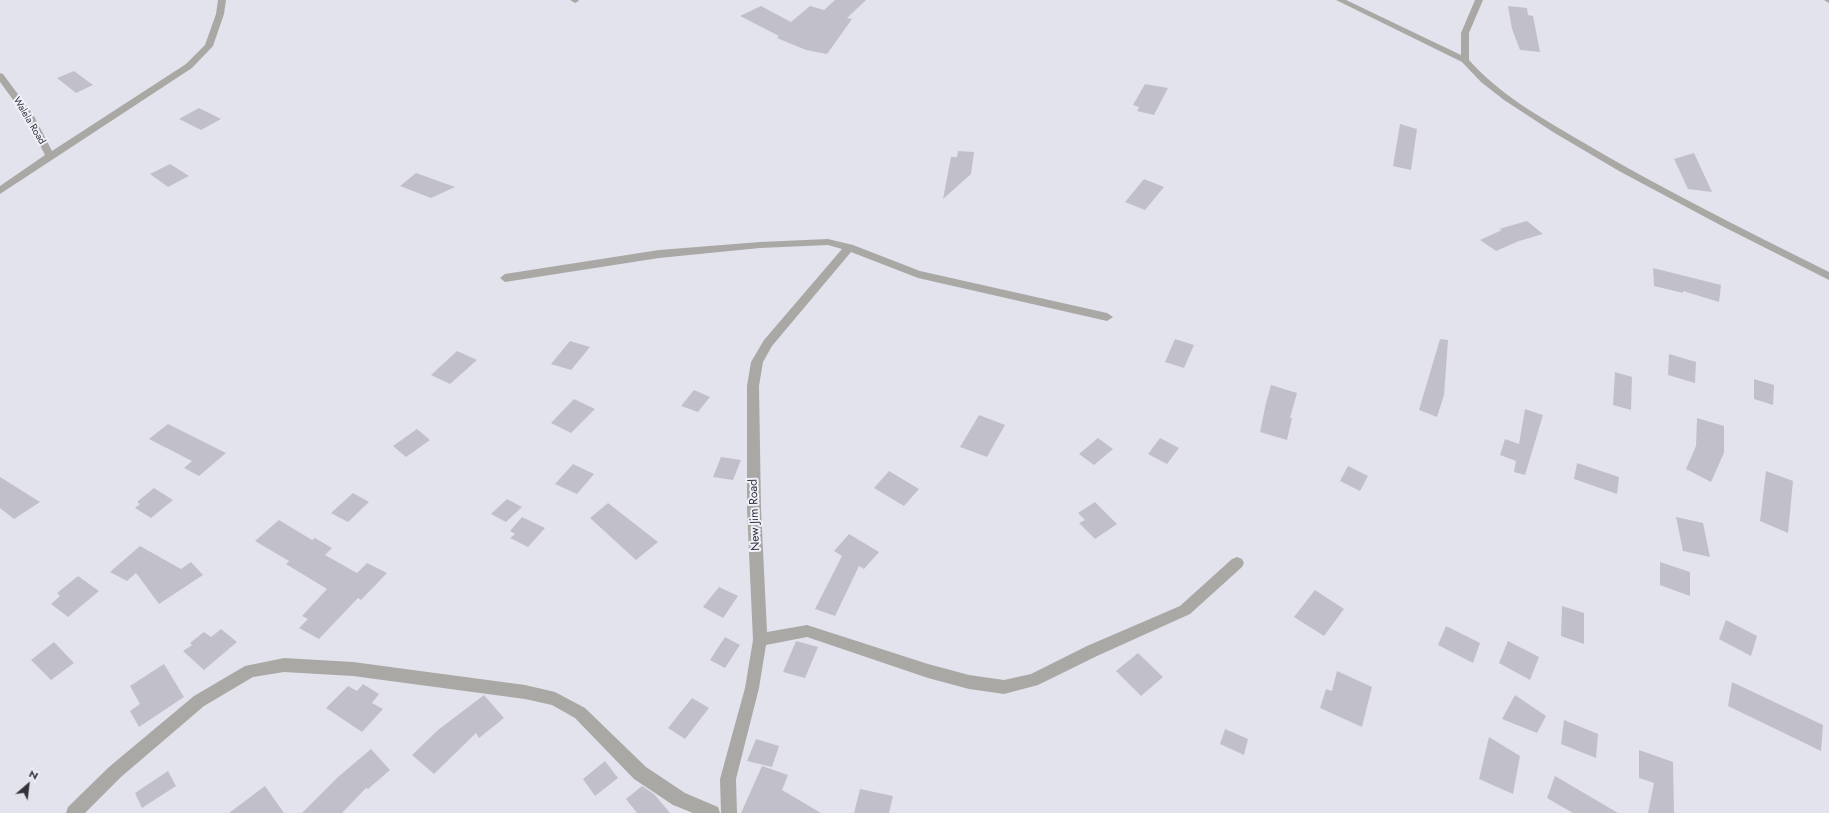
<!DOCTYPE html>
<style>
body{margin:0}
#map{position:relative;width:1829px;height:813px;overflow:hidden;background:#e3e3ee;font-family:Jost,sans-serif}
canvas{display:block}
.north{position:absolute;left:8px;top:765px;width:40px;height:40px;-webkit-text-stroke:3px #f0f1fb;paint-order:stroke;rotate:28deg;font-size:11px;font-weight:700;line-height:16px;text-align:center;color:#333337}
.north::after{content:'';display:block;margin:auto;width:14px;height:18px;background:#333337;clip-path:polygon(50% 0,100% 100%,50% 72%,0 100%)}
</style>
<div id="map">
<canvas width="1829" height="813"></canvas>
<div class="north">N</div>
</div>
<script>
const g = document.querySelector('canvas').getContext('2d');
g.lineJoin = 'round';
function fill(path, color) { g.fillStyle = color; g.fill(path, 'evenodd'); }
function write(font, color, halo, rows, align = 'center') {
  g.font = font + ' Jost,sans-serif'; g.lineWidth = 4; g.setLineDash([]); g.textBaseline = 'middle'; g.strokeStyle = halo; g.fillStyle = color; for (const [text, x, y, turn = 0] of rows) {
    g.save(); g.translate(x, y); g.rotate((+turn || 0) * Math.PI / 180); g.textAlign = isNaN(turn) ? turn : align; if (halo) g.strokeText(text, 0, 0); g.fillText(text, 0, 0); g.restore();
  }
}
fill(new Path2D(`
 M835,0H866L847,18L852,19L827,54L806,50L777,38L779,36L740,16L761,6L791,22L810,6L824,10Z
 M1508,6L1527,8L1528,15L1533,16L1540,52L1520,50L1512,29Z
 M74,71L93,85L76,93L57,78Z
 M1145,84L1168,88L1154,115L1137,111L1139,107L1133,105Z
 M199,108L221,119L201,130L179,119Z
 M1400,124L1417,129L1411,170L1393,166Z
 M958,151L974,152L971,174L943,199L951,157H957Z
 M1694,153L1712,192L1688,189L1674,159Z
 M170,164L189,176L168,187L150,174Z
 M416,173L455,187L431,198L400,186Z
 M1144,179L1164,187L1145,210L1125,202Z
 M1527,221L1543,234L1519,241L1496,251L1480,240L1502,230L1499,229Z
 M1653,268L1721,285L1719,302L1683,291V293L1654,286Z
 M1175,339L1194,345L1184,368L1165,362Z
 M1440,339L1448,340L1444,395L1437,417L1419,410Z
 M570,341L590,347L571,370L551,364Z
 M457,351L477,360L450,384L431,375Z
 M1669,354L1696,362L1695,383L1668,375Z
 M1615,372L1632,377L1631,410L1613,405Z
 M1754,379L1774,385L1773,405L1754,399Z
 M1271,385L1297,393L1290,418H1292L1287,440L1260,432L1266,403Z
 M694,390L710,397L698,412L681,406Z
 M574,399L595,409L571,433L551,423Z
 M1525,409L1543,415L1525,475L1514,472L1516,461L1500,455L1505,439L1519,444Z
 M979,415L1005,425L987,457L960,447Z
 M1697,418L1724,426V453L1711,482L1686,469L1696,446Z
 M168,424L226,453L199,476L184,468L192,461L149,439Z
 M417,429L430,440L406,457L393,446Z
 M1098,438L1113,449L1094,465L1079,454Z
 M1160,438L1179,448L1167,464L1148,454Z
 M721,457L741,460L733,480L713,477Z
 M1577,463L1619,477L1617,494L1574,479Z
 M573,464L594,474L577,494L555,484Z
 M1348,466L1368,476L1360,491L1340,481Z
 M889,471L919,489L904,506L874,488Z
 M1766,471L1793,481L1788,533L1760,521Z
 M0,477L40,502L14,519L0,508Z
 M154,488L173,500L151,518L135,508L140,504L137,502Z
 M353,493L369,502L348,522L331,513Z
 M507,499L522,507L506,522L491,514Z
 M1095,502L1117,524L1095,539L1079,523L1085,520L1078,513Z
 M608,503L658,542L636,560L590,518Z
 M522,517L545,528L528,547L510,538L515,534L510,531Z
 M1676,517L1703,523L1710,557L1683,551Z
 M279,520L312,540L315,538L332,548L325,555L357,573L367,563L387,573L361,600L358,598L319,639L299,628L308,619L302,616L327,589L286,564L289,561L255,541Z
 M849,534L879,552L864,569L859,566L835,616L815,609L842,556L834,551Z
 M140,546L181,569L191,562L203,575L159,604L136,573L127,581L110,572Z
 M1660,562L1690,572V596L1660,585Z
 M78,576L99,591L68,617L51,604L60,596L57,593Z
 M719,587L738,596L723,618L703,607Z
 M1315,590L1344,609L1324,636L1294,617Z
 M1562,606L1584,613V644L1561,636Z
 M1726,620L1757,636L1751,656L1719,639Z
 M1446,626L1480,643L1473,663L1438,645Z
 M221,629L237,642L204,670L183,651L192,645L190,643L204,632L211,637Z
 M725,637L740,645L725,668L710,660Z
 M796,641L818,647L805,678L783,672Z
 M1508,641L1539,657L1530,680L1499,663Z
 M54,642L74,663L51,680L31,660Z
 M1138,653L1163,677L1141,696L1116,671Z
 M164,664L184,697L139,727L130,711L140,704L130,686Z
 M1337,671L1372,687L1362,727L1320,708L1326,689L1332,691Z
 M1732,682L1823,725L1821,751L1728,706Z
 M363,684L379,694L372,703L383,709L362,732L326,708L348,686L357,691Z
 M484,695L504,718L479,738L476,733L434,774L412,755L438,730Z
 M1515,695L1546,716L1537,733L1502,719Z
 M692,698L709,708L685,739L668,728Z
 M1564,720L1598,734L1596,758L1561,744Z
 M1225,729L1248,739L1244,755L1220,744Z
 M1489,737L1520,756L1513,794L1479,779Z
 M756,739L779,746L772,767L747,761Z
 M371,749L390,770L368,789L366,788L342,813H302L338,777Z
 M1639,750L1673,762L1674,813H1648L1654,783L1639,778Z
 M605,761L618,778L595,796L583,779Z
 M762,766L788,775L782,790L821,813H741Z
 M168,771L176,786L142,808L135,793Z
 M1555,776L1618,813H1573L1547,798Z
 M265,786L284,813H229Z
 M642,786L654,794L670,813H637L626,799Z
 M860,789L893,796L889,813H854Z`), '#c1c0ca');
fill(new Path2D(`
 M218,0H226L224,14L213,46L192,68L0,194V186L45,155L25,116L0,82V73L3,74L34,116L52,151L186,64L205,45L216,14Z
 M570,0H578L579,1L575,3Z
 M1336,0H1346L1461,55V33L1475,0H1483L1469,33V60C1499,94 1540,117 1579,140C1660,188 1745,230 1829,272V280L1722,226L1619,171L1553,132L1504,100L1481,82L1462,62Z
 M1824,0H1829V3Z
 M828,239L853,245L920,271L1107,313L1113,317L1107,321L918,278L851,252L772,346L763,362L759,386L761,509L767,632L807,625L928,664L969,675L1004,680L1031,674L1087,646L1180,606L1232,559L1237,557L1242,559L1244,563L1242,567L1190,614L1097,656L1038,685L1004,694L969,689L928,678L807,637L766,645L759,688L736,779L737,813H721L720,779L745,688L753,640L747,509V386L751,362L764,340L842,249L828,245L760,248L659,258L505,282L500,278L505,274L659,250L760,242Z
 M284,658L353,662L525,685L555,692L585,708L646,767L685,793L718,807L720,813H693L673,805L634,779L575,718L552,705L525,699L353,676L284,672L253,677L204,706L121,777L85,813H66L68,807L109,767L194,696L245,666Z`), '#aaa8a4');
write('10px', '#333337', '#f0f1fb', [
 ["Walela Road",29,121,59]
]);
write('12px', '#333337', '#f0f1fb', [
 ["New Jim Road",755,515,-92]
]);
</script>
